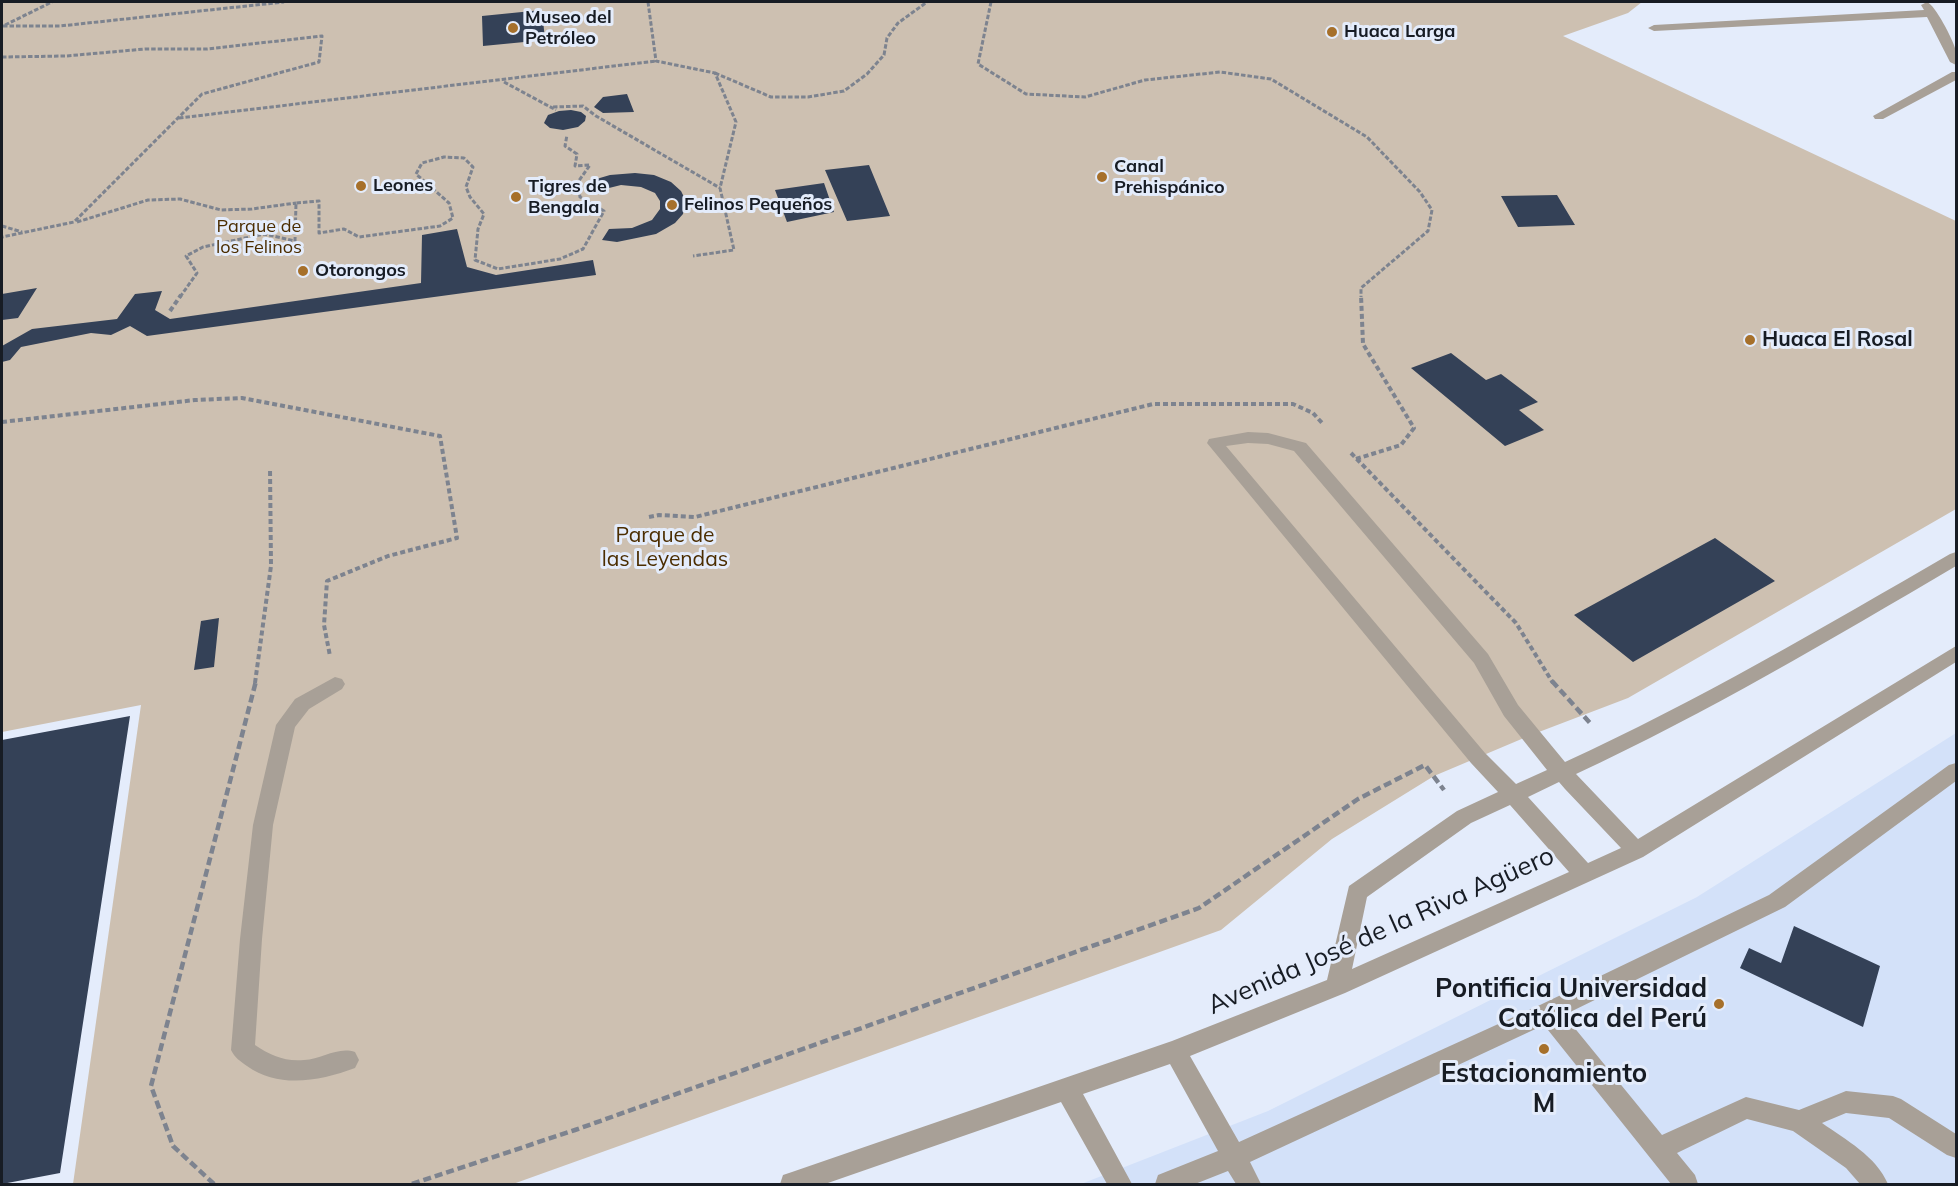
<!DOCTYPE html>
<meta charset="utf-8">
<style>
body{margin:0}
#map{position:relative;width:1958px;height:1186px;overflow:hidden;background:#e4ecfb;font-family:Mulish,sans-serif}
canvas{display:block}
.frame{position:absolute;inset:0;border:3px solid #171c24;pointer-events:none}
</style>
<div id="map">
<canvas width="1958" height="1186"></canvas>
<div class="frame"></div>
</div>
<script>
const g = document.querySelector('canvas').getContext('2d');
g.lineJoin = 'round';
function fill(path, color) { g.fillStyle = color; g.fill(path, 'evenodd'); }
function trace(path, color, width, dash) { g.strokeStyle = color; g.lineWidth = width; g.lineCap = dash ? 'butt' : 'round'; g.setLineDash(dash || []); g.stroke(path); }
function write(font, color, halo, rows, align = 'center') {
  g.font = font + ' Mulish,sans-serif'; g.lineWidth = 6; g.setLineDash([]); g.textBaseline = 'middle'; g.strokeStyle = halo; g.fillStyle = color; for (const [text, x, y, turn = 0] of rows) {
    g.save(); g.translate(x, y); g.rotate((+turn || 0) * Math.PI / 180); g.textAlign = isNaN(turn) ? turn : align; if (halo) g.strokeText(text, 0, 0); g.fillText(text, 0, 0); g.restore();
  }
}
fill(new Path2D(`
 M1956,733V1184H1081L1268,1111L1697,897Z`), '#d3e1f9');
fill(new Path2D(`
 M2,2H1642L1628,13L1563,36L1956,221V509L1628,698L1531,735L1434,776L1332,839L1221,930L513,1184H73L141,705L2,732Z`), '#cdc0b1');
fill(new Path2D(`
 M542,10L545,40L483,46L482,16Z
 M627,94L634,112L603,113L594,107L603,97Z
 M571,110L581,112L586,116L585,121L578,127L563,130L550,128L544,123L548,115L559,111Z
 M869,165L890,216L847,221L825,170Z
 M635,173L654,175L671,182L681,191L686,201L683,214L675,223L656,234L617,242L602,240L609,229L632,228L652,220L660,209V201L655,193L641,187L621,185L601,190L593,180L610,175Z
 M824,183L834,212L787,222L775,190Z
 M1557,195L1575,225L1518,227L1501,196Z
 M457,229L467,267L496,275L593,260L596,275L147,336L130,326L111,335L91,333L21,347L10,360L2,362V346L32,329L117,319L135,294L162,291L155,310L170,319L421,283L422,235Z
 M37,288L18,318L2,320V294Z
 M1451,353L1486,380L1501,374L1538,402L1519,410L1544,430L1505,446L1411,368Z
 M1715,538L1775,581L1633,662L1574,615Z
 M219,618L214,667L194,670L201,621Z
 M130,716L60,1173L2,1184V740Z
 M1794,926L1880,966L1863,1027L1740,968L1749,948L1781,963Z`), '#344157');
trace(new Path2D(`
 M648,2L656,61L715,73L736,122L720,188L734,250L693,256
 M991,2L978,64L1026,94L1085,97L1145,80L1220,72L1271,79L1367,137L1420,192L1432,210L1428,231L1361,288V297
 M5,25L52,2
 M3,26H60L284,2
 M2,57L66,56L145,49H207L322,36L319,62L202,94L74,222L2,237
 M715,73L771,97H808L844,91L867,74L884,55L887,38L898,23L927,2
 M504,82L556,110
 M553,107L583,106L596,116L720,188
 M179,118L656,61
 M77,222L148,200L180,199L221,210L252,209L296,203
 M2,226L22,232
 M180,297L197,273L186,256L203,247L264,234L295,241L296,203L319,201V233L344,229L359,237L440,226L453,218L449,203L416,174L422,163L444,157L464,158L473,167L466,187L470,197L484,214L478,229L475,260L498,269L560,259L583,249L604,211L580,197L578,182L590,165L575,166L577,154L565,146L567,135`), '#7d838f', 3, [4.5, 2]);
trace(new Path2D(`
 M170,311L181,295
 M2,422L195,400L242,398L440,436L457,538L388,556L327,581L324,625L330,656
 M1351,453L1516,623L1553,683
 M1356,459L1401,445L1414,428L1363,344L1361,295
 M649,517L659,515L695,517L1153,404H1293L1313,413L1323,424
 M255,683L271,566L270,468`), '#7d838f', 4, [5, 3]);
trace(new Path2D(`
 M1552,681L1590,723
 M214,1184L173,1146L151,1086L256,681
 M412,1184L575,1130L1199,908L1358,799L1425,765L1444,790`), '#7d838f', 4.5, [8, 4]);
fill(new Path2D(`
 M1927,2C1935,5 1953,39 1956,51C1957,55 1956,61 1956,65L1950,62L1927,17L1654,31L1648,28L1654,25L1924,10L1921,5Z
 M1952,72H1956V80L1883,119H1875L1873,116Z
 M1248,432L1268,433L1306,443L1488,654L1518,705L1565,762C1698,701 1824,627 1950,554L1956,552V566C1832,639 1707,713 1576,774L1638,839L1956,646V662L1643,857L1345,993L1190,1056L1239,1142L1540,1005L1769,895L1949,765L1956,763V781L1785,907L1564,1015L1662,1135L1746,1097L1799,1110L1846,1091L1893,1096L1901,1099L1956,1134V1158L1947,1155L1889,1118L1846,1113L1822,1123C1846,1140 1876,1156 1888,1184H1860L1846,1168L1793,1131L1747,1119L1677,1153L1695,1175L1698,1184H1671L1544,1025L1250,1162L1261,1184H1236L1228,1171L1195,1184H1155L1158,1175L1218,1151L1170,1064L1083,1094L1132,1184H1107L1061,1102L825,1184H780L783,1175L792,1172L1172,1041L1327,980L1349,886L1457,811L1498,792L1471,763L1207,443L1209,439ZM1248,443L1268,444L1294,451L1474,663L1504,716L1547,770L1516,784L1485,753L1226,446ZM1559,782L1565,789L1621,848L1588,863L1528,797ZM1510,805L1569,872L1352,969L1367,897L1471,823Z
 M335,677L342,679L345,684L342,689L309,709L295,727L273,825L262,939L255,1045C270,1055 285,1062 304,1060C322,1059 338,1046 355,1052L359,1060L355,1068C320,1081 279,1089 247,1066C240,1061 235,1058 231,1050L240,939L253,825L276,725L295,699Z`), '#a8a097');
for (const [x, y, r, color] of [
 [513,28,6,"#a6702b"],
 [1332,32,6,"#a6702b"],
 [1102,177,6,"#a6702b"],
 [361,186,6,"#a6702b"],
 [516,197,6,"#a6702b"],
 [672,205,6,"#a6702b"],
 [303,271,6,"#a6702b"],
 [1750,340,6,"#a6702b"],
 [1719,1004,6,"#a6702b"],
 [1544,1049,6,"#a6702b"]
]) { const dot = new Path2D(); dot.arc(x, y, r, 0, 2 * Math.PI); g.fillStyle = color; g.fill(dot); trace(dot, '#e4ecfb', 2); }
write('bold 18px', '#171c24', '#e4ecfb', [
 ["Museo del",525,18],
 ["Petróleo",525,39],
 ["Huaca Larga",1344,32],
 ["Canal",1114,167],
 ["Prehispánico",1114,188],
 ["Leones",373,186],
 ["Tigres de",528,187],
 ["Bengala",528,208],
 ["Felinos Pequeños",684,205],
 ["Otorongos",315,271]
], 'left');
write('18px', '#4b2d00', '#e4ecfb', [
 ["Parque de",259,227],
 ["los Felinos",259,248]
]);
write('bold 21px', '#171c24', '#e4ecfb', [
 ["Huaca El Rosal",1762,340]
], 'left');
write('21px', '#4b2d00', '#e4ecfb', [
 ["Parque de",665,536],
 ["las Leyendas",665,560]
]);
write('26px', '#171c24', '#e4ecfb', [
 ["Avenida José de la Riva Agüero",1381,931,-24]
]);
write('bold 26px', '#171c24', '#e4ecfb', [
 ["Pontificia Universidad",1707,989],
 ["Católica del Perú",1707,1019],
 ["Estacionamiento",1544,1074,"center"],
 ["M",1544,1104,"center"]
], 'right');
</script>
